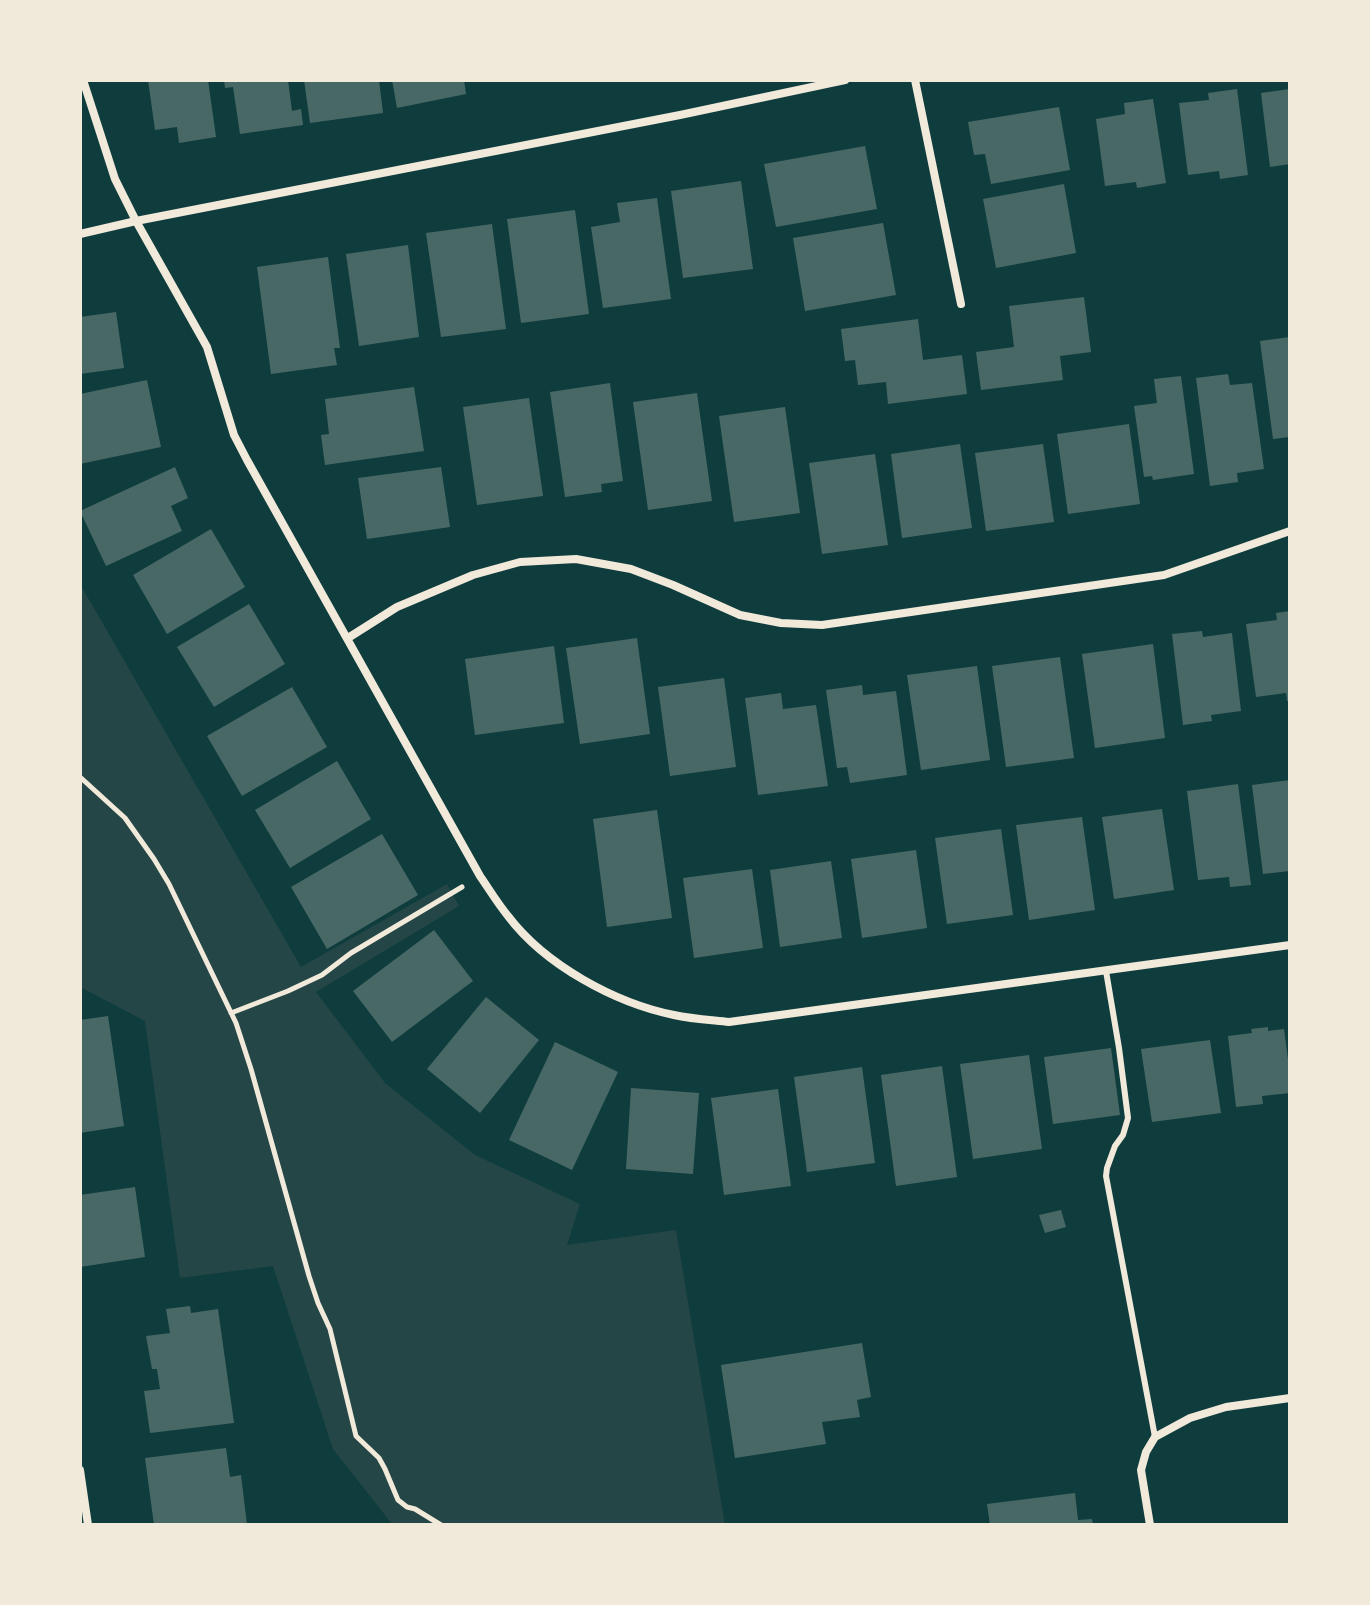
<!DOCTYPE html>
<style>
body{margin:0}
#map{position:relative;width:1370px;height:1605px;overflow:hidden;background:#0f3d3e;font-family:"Asap Condensed",sans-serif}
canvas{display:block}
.frame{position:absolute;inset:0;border:82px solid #f1e9da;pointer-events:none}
</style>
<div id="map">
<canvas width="1370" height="1605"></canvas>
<div class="frame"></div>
</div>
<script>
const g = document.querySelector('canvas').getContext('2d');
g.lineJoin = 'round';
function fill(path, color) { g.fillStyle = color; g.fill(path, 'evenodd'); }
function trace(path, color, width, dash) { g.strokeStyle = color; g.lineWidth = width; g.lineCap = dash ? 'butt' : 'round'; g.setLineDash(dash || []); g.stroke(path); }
fill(new Path2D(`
 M80,584L301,967L447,884L459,906L316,992L385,1083L475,1155L580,1204L567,1245L676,1230L725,1525L392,1524L333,1449L273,1266L180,1278L145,1021L80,987Z`), '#244646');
fill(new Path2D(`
 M148,80H208L216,137L179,143L177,127L155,130Z
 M224,80H288L292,111L301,109L303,125L240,134L233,87L225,88Z
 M304,80H379L383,113L310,123Z
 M392,80H464L466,94L397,108Z
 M1237,89L1248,175L1220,179L1219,171L1188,175L1179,103L1209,100L1208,93Z
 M1290,89V164L1270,167L1261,93Z
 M1153,99L1166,183L1137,188L1136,182L1105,186L1096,119L1125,114L1124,103Z
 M1059,107L1070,170L991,184L985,154L974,155L968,122Z
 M865,146L877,209L776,227L764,164Z
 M741,181L753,269L683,278L671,191Z
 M1064,184L1076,253L996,268L983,199Z
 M657,198L671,299L603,308L591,227L620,222L617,203Z
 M575,210L589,314L521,323L507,219Z
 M883,223L896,295L805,311L793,238Z
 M492,224L506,329L441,337L426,233Z
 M408,245L419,337L359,346L346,254Z
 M328,257L340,348H334L337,365L271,374L257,267Z
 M1084,297L1091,352L1060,356L1063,380L981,390L976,352L1014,347L1009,306Z
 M116,312L124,368L80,374V317Z
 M918,319L923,360L962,355L967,394L888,404L886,382L858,385L855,360L845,361L841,329Z
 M1290,337V437L1273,439L1260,341Z
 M1228,374L1230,385L1252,383L1264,469L1237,473L1238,482L1210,486L1196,378Z
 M1181,376L1194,474L1153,480L1152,476L1144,477L1134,406L1157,403L1154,379Z
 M147,380L161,447L80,464V394Z
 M610,383L623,481L601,484L602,492L565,497L550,392Z
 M414,387L424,451L325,465L321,435L329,434L325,399Z
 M697,393L712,501L648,510L633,402Z
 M529,398L543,496L477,505L463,407Z
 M785,407L800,513L734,522L719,416Z
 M1129,424L1140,504L1068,514L1057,434Z
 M960,444L972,528L902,538L891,454Z
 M1043,444L1054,522L986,531L975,453Z
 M875,454L888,545L822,554L809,463Z
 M175,467L188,498L171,506L182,531L106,566L80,511Z
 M441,467L450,527L367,539L358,478Z
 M211,529L245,587L167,634L133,575Z
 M249,604L285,664L214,707L177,647Z
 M1290,611V700L1287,701L1286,693L1256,697L1246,624L1277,620L1276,613Z
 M1202,631L1203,637L1232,633L1241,711L1211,715L1212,721L1183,725L1172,634Z
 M637,638L650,734L580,744L566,648Z
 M1153,644L1165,738L1095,748L1082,654Z
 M554,646L564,723L475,735L465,659Z
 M1060,657L1074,758L1006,767L992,666Z
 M977,666L990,760L921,770L907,675Z
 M724,678L736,767L670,776L658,687Z
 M862,685L863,695L896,691L907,775L850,783L847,767L837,768L826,690Z
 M292,687L327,747L242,796L207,736Z
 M781,693L783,709L816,705L828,786L758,795L745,698Z
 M337,761L371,819L290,868L255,810Z
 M1290,780V871L1263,874L1252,785Z
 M1238,784L1251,885L1230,887L1229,877L1198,880L1187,791Z
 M1162,809L1174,890L1114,899L1102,817Z
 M657,810L672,918L607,927L593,819Z
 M1082,817L1095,910L1029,920L1016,825Z
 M1001,829L1013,915L947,924L935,838Z
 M382,834L418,895L327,949L291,887Z
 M916,850L927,928L862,938L851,859Z
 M831,861L842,938L780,947L770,870Z
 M752,869L763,948L694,958L683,878Z
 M434,930L473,981L392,1042L353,991Z
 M486,997L539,1040L480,1113L427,1069Z
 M108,1016L124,1126L80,1133V1020Z
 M1268,1027V1031L1284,1029L1290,1075V1093L1262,1096L1263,1104L1236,1107L1228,1036L1252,1033L1251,1029Z
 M1210,1040L1221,1113L1152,1122L1141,1049Z
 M555,1042L618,1072L572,1170L509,1140Z
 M1111,1048L1120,1115L1053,1124L1044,1057Z
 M1029,1055L1042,1149L973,1159L960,1064Z
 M942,1066L957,1177L896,1186L881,1075Z
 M862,1067L875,1163L807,1172L794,1077Z
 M631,1088L699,1093L693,1174L626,1169Z
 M778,1089L791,1186L724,1195L711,1098Z
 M135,1187L145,1257L80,1267V1195Z
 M1061,1210L1066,1227L1045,1233L1039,1215Z
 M190,1306L191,1313L218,1309L234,1423L150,1433L144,1391L160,1389L157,1369H152L146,1336L170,1333L166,1309Z
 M862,1343L871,1397L857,1400L860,1417L822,1422L826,1444L735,1458L721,1365Z
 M226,1448L230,1477L241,1475L247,1525H154L145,1458Z
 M1075,1493L1078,1520L1092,1519L1093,1525H990L987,1504Z`), '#486865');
trace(new Path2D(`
 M80,777L125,818L154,859L169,884L236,1023L251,1069L309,1276L318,1303L330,1329L356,1436L379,1458L385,1469L398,1500L407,1507L415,1509L441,1525
 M231,1013L288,991L322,975L351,953L462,887`), '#f1e9da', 5);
trace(new Path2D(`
 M1106,971L1119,1048L1128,1118L1123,1135L1115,1146L1107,1168L1106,1176L1155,1437`), '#f1e9da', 6);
trace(new Path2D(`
 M83,80L115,179L136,221L207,347L234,435L247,460L480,876C489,889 498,904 508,916C545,965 615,1003 674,1015C692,1019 711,1020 729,1022L1290,945
 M915,80L961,304
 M80,234L136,221L680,115L845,80
 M348,638L397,607L473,575L520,562L576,559L631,569L673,585L740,615L781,623L822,625L1164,575L1290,531
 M80,1470L88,1525
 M1150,1525L1141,1470L1146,1452L1155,1437L1190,1418L1226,1407L1290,1398`), '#f1e9da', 8);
</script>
